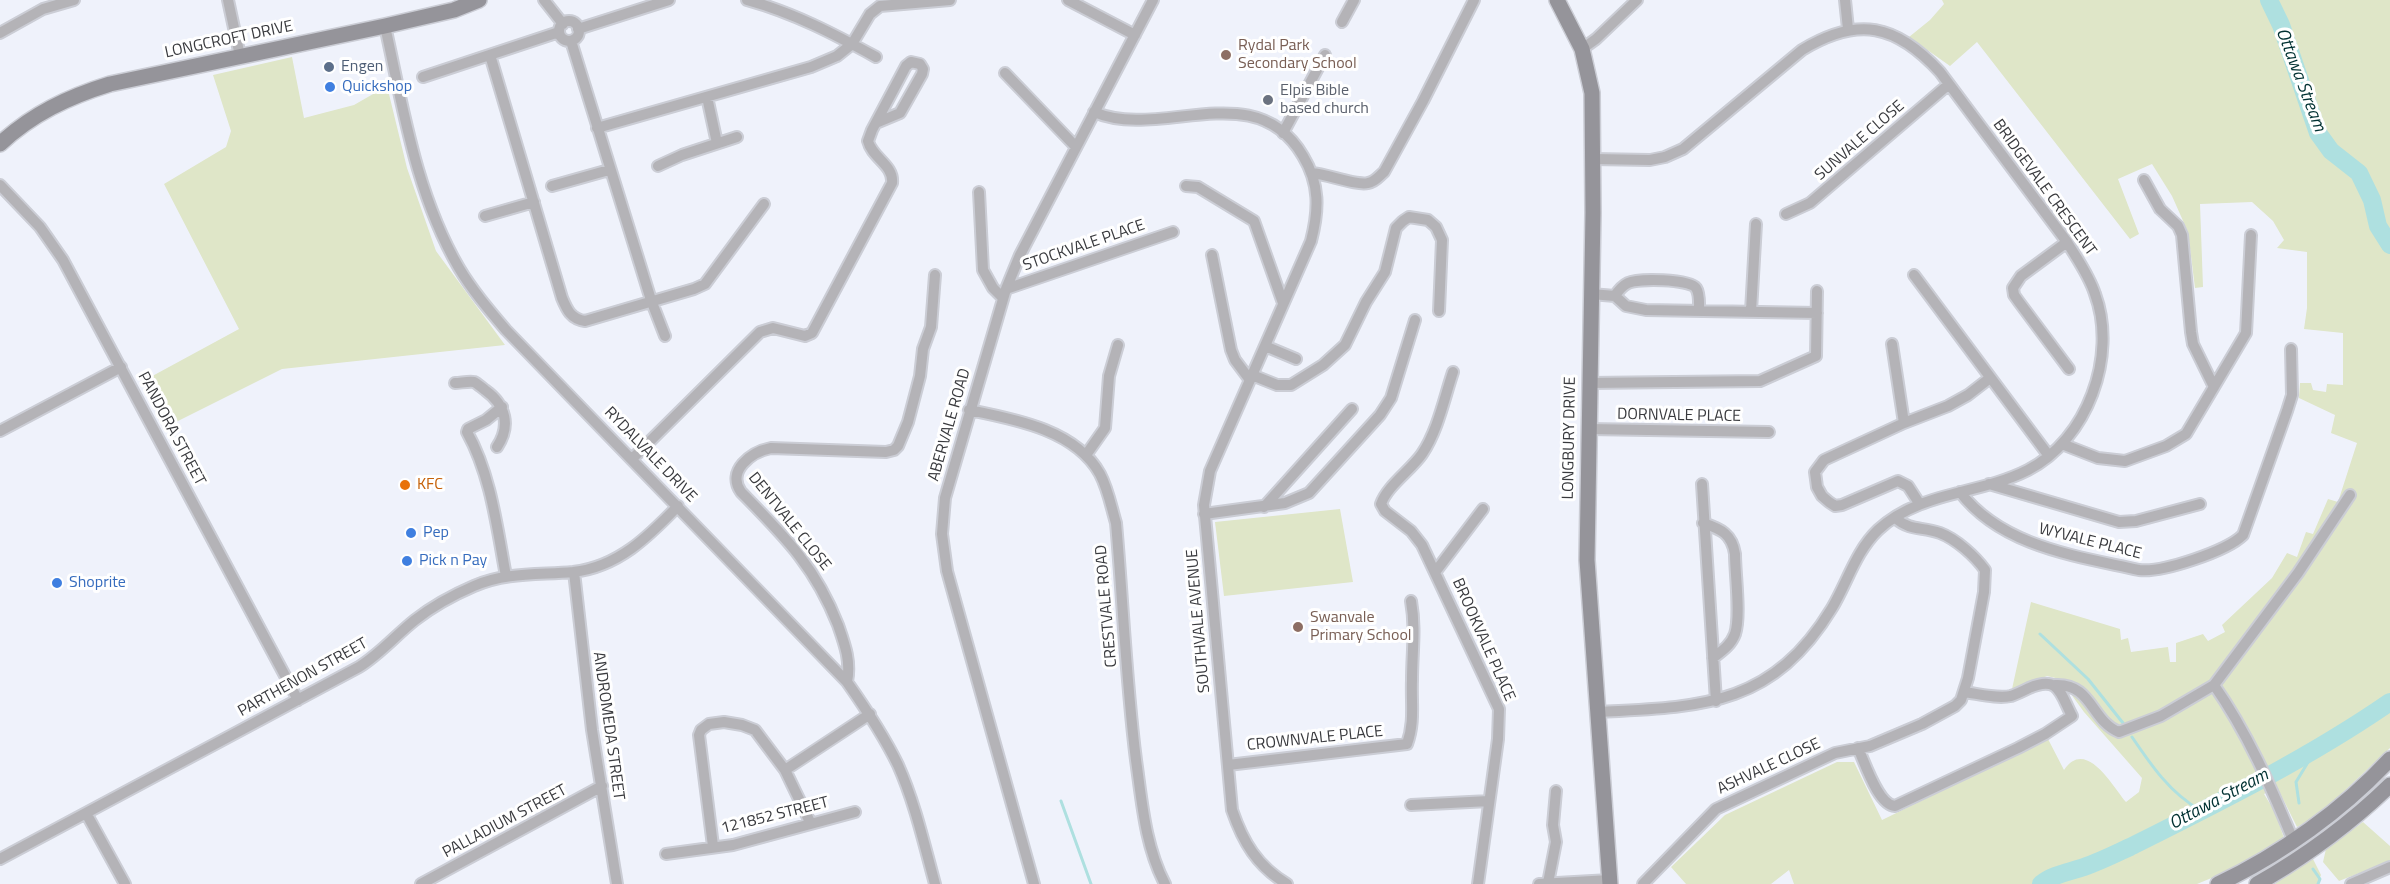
<!DOCTYPE html>
<style>
body{margin:0}
canvas{display:block;background:#eff2fb}
</style>
<canvas width="2390" height="884"></canvas>
<script>
const g = document.querySelector('canvas').getContext('2d');
g.lineJoin = 'round';
function fill(path, color) { g.fillStyle = color; g.fill(path, 'evenodd'); }
function trace(path, color, width, dash) { g.strokeStyle = color; g.lineWidth = width; g.lineCap = dash ? 'butt' : 'round'; g.setLineDash(dash || []); g.stroke(path); }
function write(font, color, halo, rows, align = 'center') {
  g.font = font + ' "Titillium Web",sans-serif'; g.lineWidth = 6; g.setLineDash([]); g.textBaseline = 'middle'; g.strokeStyle = halo; g.fillStyle = color; for (const [text, x, y, turn = 0] of rows) {
    g.save(); g.translate(x, y); g.rotate((+turn || 0) * Math.PI / 180); g.textAlign = isNaN(turn) ? turn : align; if (halo) g.strokeText(text, 0, 0); g.fillText(text, 0, 0); g.restore();
  }
}
fill(new Path2D(`
 M1942,0H2390V748L2321,813L2297,827L2277,787L2264,794L2275,812L2284,838L2226,872L2197,884H1794L1789,870L1771,884H1686L1671,867L1725,815L1837,762H1854L1882,820L2048,739L2064,770C2086,737 2113,787 2126,802L2139,792L2142,778L2084,712L2060,679L2047,676L2012,689L2031,602L2120,629L2121,640L2128,638L2131,652L2168,647L2170,662H2176V643L2203,634L2208,641L2225,632L2222,625L2272,578L2287,553L2297,557L2306,532L2313,534L2328,499L2338,502L2357,443L2331,433L2335,415L2299,398L2300,383H2311L2313,390L2326,392L2327,384L2343,385V333L2304,329L2307,308V252L2277,248L2284,240L2273,221L2252,202L2200,204L2203,287L2195,288L2188,232L2172,196L2152,164L2118,179L2139,234L2130,239L1977,42L1950,66L1909,37L1930,20L1944,4Z
 M292,57L304,118L354,105L387,86L407,168L436,251L505,345L282,369L170,425L145,380L239,329L164,184L226,147L231,131L213,75Z
 M1340,509L1353,582L1224,596L1215,522Z
 M2363,822L2390,846V861L2339,881L2323,862L2326,849Z
 M2312,857L2321,875L2317,884H2275Z`), '#dfe6c8');
trace(new Path2D(`
 M2040,634L2088,679L2123,723
 M2132,737C2151,765 2170,793 2200,810
 M1061,801L1091,884
 M2299,803L2296,782L2316,749
 M2313,869L2320,879L2318,884`), '#aee0e0', 3);
trace(new Path2D(`
 M2269,0L2281,25L2318,133L2331,151L2359,173L2372,200L2378,226L2390,245
 M2041,884C2053,874 2070,872 2084,867C2099,862 2115,854 2130,847C2218,803 2309,758 2390,702`), '#aee0e0', 18);
const street = new Path2D(`
 M228,0L240,56
 M544,0L563,24
 M747,0C794,13 834,34 876,57
 M1068,0L1135,35
 M1845,0L1848,29
 M559 31a10 10 0 1 1 20 0a10 10 0 1 1-20 0Z
 M1342,22L1354,0
 M385,26C403,108 416,194 459,268C472,290 489,310 506,330L847,682C866,709 884,736 898,765C915,803 924,844 935,884
 M578,29L669,0
 M0,33L43,9L74,0
 M571,41L651,300L665,336
 M1582,49L1596,39L1637,0
 M490,55L562,298C567,310 571,319 585,321L694,289L705,284L764,204
 M1005,73L1076,147
 M423,77L559,32
 M707,97L717,143
 M1094,112C1161,141 1255,74 1303,156C1320,184 1319,210 1311,241L1210,471L1204,505L1232,810C1243,842 1257,866 1287,884
 M597,128L811,67L837,56L852,44L870,14L880,6L950,0
 M1283,133L1325,55
 M1593,159L1650,160L1665,157L1683,149L1802,50C1858,16 1896,24 1940,72L2067,242C2077,259 2089,275 2095,294C2118,356 2087,440 2028,470C1979,495 1920,491 1878,530C1856,551 1847,583 1832,608C1772,707 1701,707 1597,712
 M658,166L682,155L737,137
 M1312,173C1327,174 1357,186 1368,183C1375,182 1379,176 1384,172L1423,101L1474,0
 M2144,180L2160,209L2178,226L2182,235L2191,332L2193,344L2214,387
 M0,185L40,227L63,260L298,700
 M552,186L609,170
 M1186,186L1198,187L1254,221L1283,303
 M979,192L983,270L993,288L1003,298
 M1786,214L1810,203L1949,84
 M485,216L534,202
 M2067,242L2021,276L2013,288L2014,295L2019,302L2069,369
 M1212,255L1231,350L1235,360L1250,380
 M1914,275L2049,456
 M1006,289L1173,232
 M1591,294L1615,296L1626,306L1646,310L1817,313
 M1615,296C1618,291 1622,286 1628,283C1638,278 1689,279 1696,288C1700,294 1699,304 1699,311
 M1751,311L1756,224
 M1892,344L1904,423
 M1265,346L1296,359
 M1453,372C1444,399 1438,430 1422,454C1411,470 1387,486 1381,504L1385,511L1411,531L1422,545L1499,709L1498,739L1478,884
 M1252,375L1277,385H1291L1323,365L1345,345L1366,302L1385,272L1396,228L1403,221L1409,217L1428,220L1436,227L1442,240L1439,311
 M455,383C460,383 469,381 474,382C477,383 482,388 485,390C506,405 511,426 497,447
 M1589,383L1760,381L1816,356L1817,291
 M502,407L486,420L468,429L467,432C491,475 497,528 506,576
 M969,410C1014,419 1076,430 1100,474C1108,489 1111,506 1116,523C1123,602 1126,681 1136,760C1142,802 1145,846 1165,884
 M1588,429L1769,432
 M0,431L121,367
 M2062,444L2098,458L2125,461L2166,446L2186,434L2246,333L2251,235
 M1086,455L1105,428L1109,376L1118,345
 M632,459L760,332L773,328L805,336L812,333L892,183C894,165 872,158 868,141L872,130L906,66L911,62L920,64L923,69L922,74L900,113L876,123
 M1702,484L1716,701
 M1989,484L2119,522L2136,521L2200,504
 M1960,492C2002,547 2077,556 2139,570C2162,573 2227,551 2243,535L2287,411L2292,395L2291,349
 M1919,503L1908,486L1898,481L1842,505L1835,506L1829,502L1822,496L1817,487L1815,472L1824,460L1904,423L1948,406L1968,395L1990,378
 M1264,507L1352,409
 M1204,514L1285,503L1309,493L1380,415L1391,398L1415,320
 M1703,523C1721,529 1732,534 1735,554C1735,574 1741,616 1735,634C1731,645 1722,651 1713,658
 M1436,571L1483,509
 M574,572L592,730L617,884
 M847,682C851,661 845,645 838,625C815,566 784,536 741,492C726,471 751,452 771,448L886,452L894,450L898,446L908,422L920,376L923,349L931,327L935,275
 M2055,685C2092,683 2091,721 2119,732L2161,716L2214,685
 M1858,748C1865,763 1878,805 1895,806L2018,748L2045,734L2072,716C2060,693 2059,675 2029,688C2023,691 2017,694 2011,696C1997,699 1979,694 1964,692
 M1228,765L1407,744C1415,722 1411,703 1412,680C1412,652 1416,629 1411,601
 M785,770L870,714
 M1411,805L1489,801
 M86,813L125,884
 M2293,840C2271,787 2247,732 2214,685L2298,573L2350,495
 M713,846L699,735L701,730L709,724L724,722L742,725L755,730L785,770L810,822
 M666,854L733,845L855,812
 M0,859L359,667C380,654 396,635 415,620C433,606 453,595 474,586C506,572 538,575 573,572C618,567 648,537 678,506
 M1548,883L1556,842L1553,825L1556,791
 M421,884L602,786
 M1034,884L947,571L942,534L945,498L1006,289L1020,255L1153,0
 M1539,884L1610,880
 M1643,884L1716,809L1835,753L1870,746L1922,724L1955,706L1961,700L1968,678L1984,592L1985,570C1975,556 1956,539 1940,533C1921,526 1912,532 1895,518
 M2351,884L2390,867`);
const secondary = new Path2D(`
 M1557,0L1582,49L1592,93L1593,213L1587,560L1610,884
 M0,144C32,114 68,97 110,84L385,26L454,10L479,0
 M2218,884C2280,855 2344,809 2390,759
 M2257,884C2306,856 2350,824 2390,785`);
trace(street, '#cbcdd5', 14);
trace(secondary, '#cbcdd5', 18);
trace(street, '#b4b3b7', 10);
trace(secondary, '#95949a', 15);
for (const [x, y, r, color] of [
 [1226,55,6,"#8d6e63"],
 [329,67,6,"#5c6f8a"],
 [330,87,6,"#3f7fe0"],
 [1268,100,6,"#6b7280"],
 [405,485,6,"#e8710a"],
 [411,533,6,"#3f7fe0"],
 [407,561,6,"#3f7fe0"],
 [57,583,6,"#3f7fe0"],
 [1298,627,6,"#8d6e63"]
]) { const dot = new Path2D(); dot.arc(x, y, r, 0, 2 * Math.PI); g.fillStyle = color; g.fill(dot); trace(dot, '#fff', 2); }
write('16px', '#393a3e', '#fff', [
 ["LONGCROFT DRIVE",229,40,-12],
 ["SUNVALE CLOSE",1860,141,-41],
 ["BRIDGEVALE CRESCENT",2044,188,54],
 ["STOCKVALE PLACE",1084,246,-19],
 ["DORNVALE PLACE",1679,416,1],
 ["ABERVALE ROAD",950,425,-74],
 ["PANDORA STREET",171,429,62],
 ["LONGBURY DRIVE",1570,438,-89],
 ["RYDALVALE DRIVE",650,455,46],
 ["DENTVALE CLOSE",789,522,51],
 ["WYVALE PLACE",2090,542,14],
 ["CRESTVALE ROAD",1107,606,-95],
 ["SOUTHVALE AVENUE",1199,621,-95],
 ["BROOKVALE PLACE",1483,640,66],
 ["PARTHENON STREET",303,678,-29],
 ["ANDROMEDA STREET",608,726,82],
 ["CROWNVALE PLACE",1315,739,-6],
 ["ASHVALE CLOSE",1769,767,-25],
 ["121852 STREET",775,816,-14],
 ["PALLADIUM STREET",505,822,-28]
]);
write('16px', '#785e54', '#fff', [
 ["Rydal Park",1238,46],
 ["Secondary School",1238,64],
 ["Swanvale",1310,618],
 ["Primary School",1310,636]
], 'left');
write('16px', '#4e5e75', '#fff', [
 ["Engen",341,67]
], 'left');
write('16px', '#366cbe', '#fff', [
 ["Quickshop",342,87],
 ["Pep",423,533],
 ["Pick n Pay",419,561],
 ["Shoprite",69,583]
], 'left');
write('16px', '#5b616d', '#fff', [
 ["Elpis Bible",1280,91],
 ["based church",1280,109]
], 'left');
write('16px', '#c56008', '#fff', [
 ["KFC",417,485]
], 'left');
write('italic 18px', '#003132', '#fff', [
 ["Ottawa Stream",2300,80,69],
 ["Ottawa Stream",2219,800,-28]
]);
</script>
